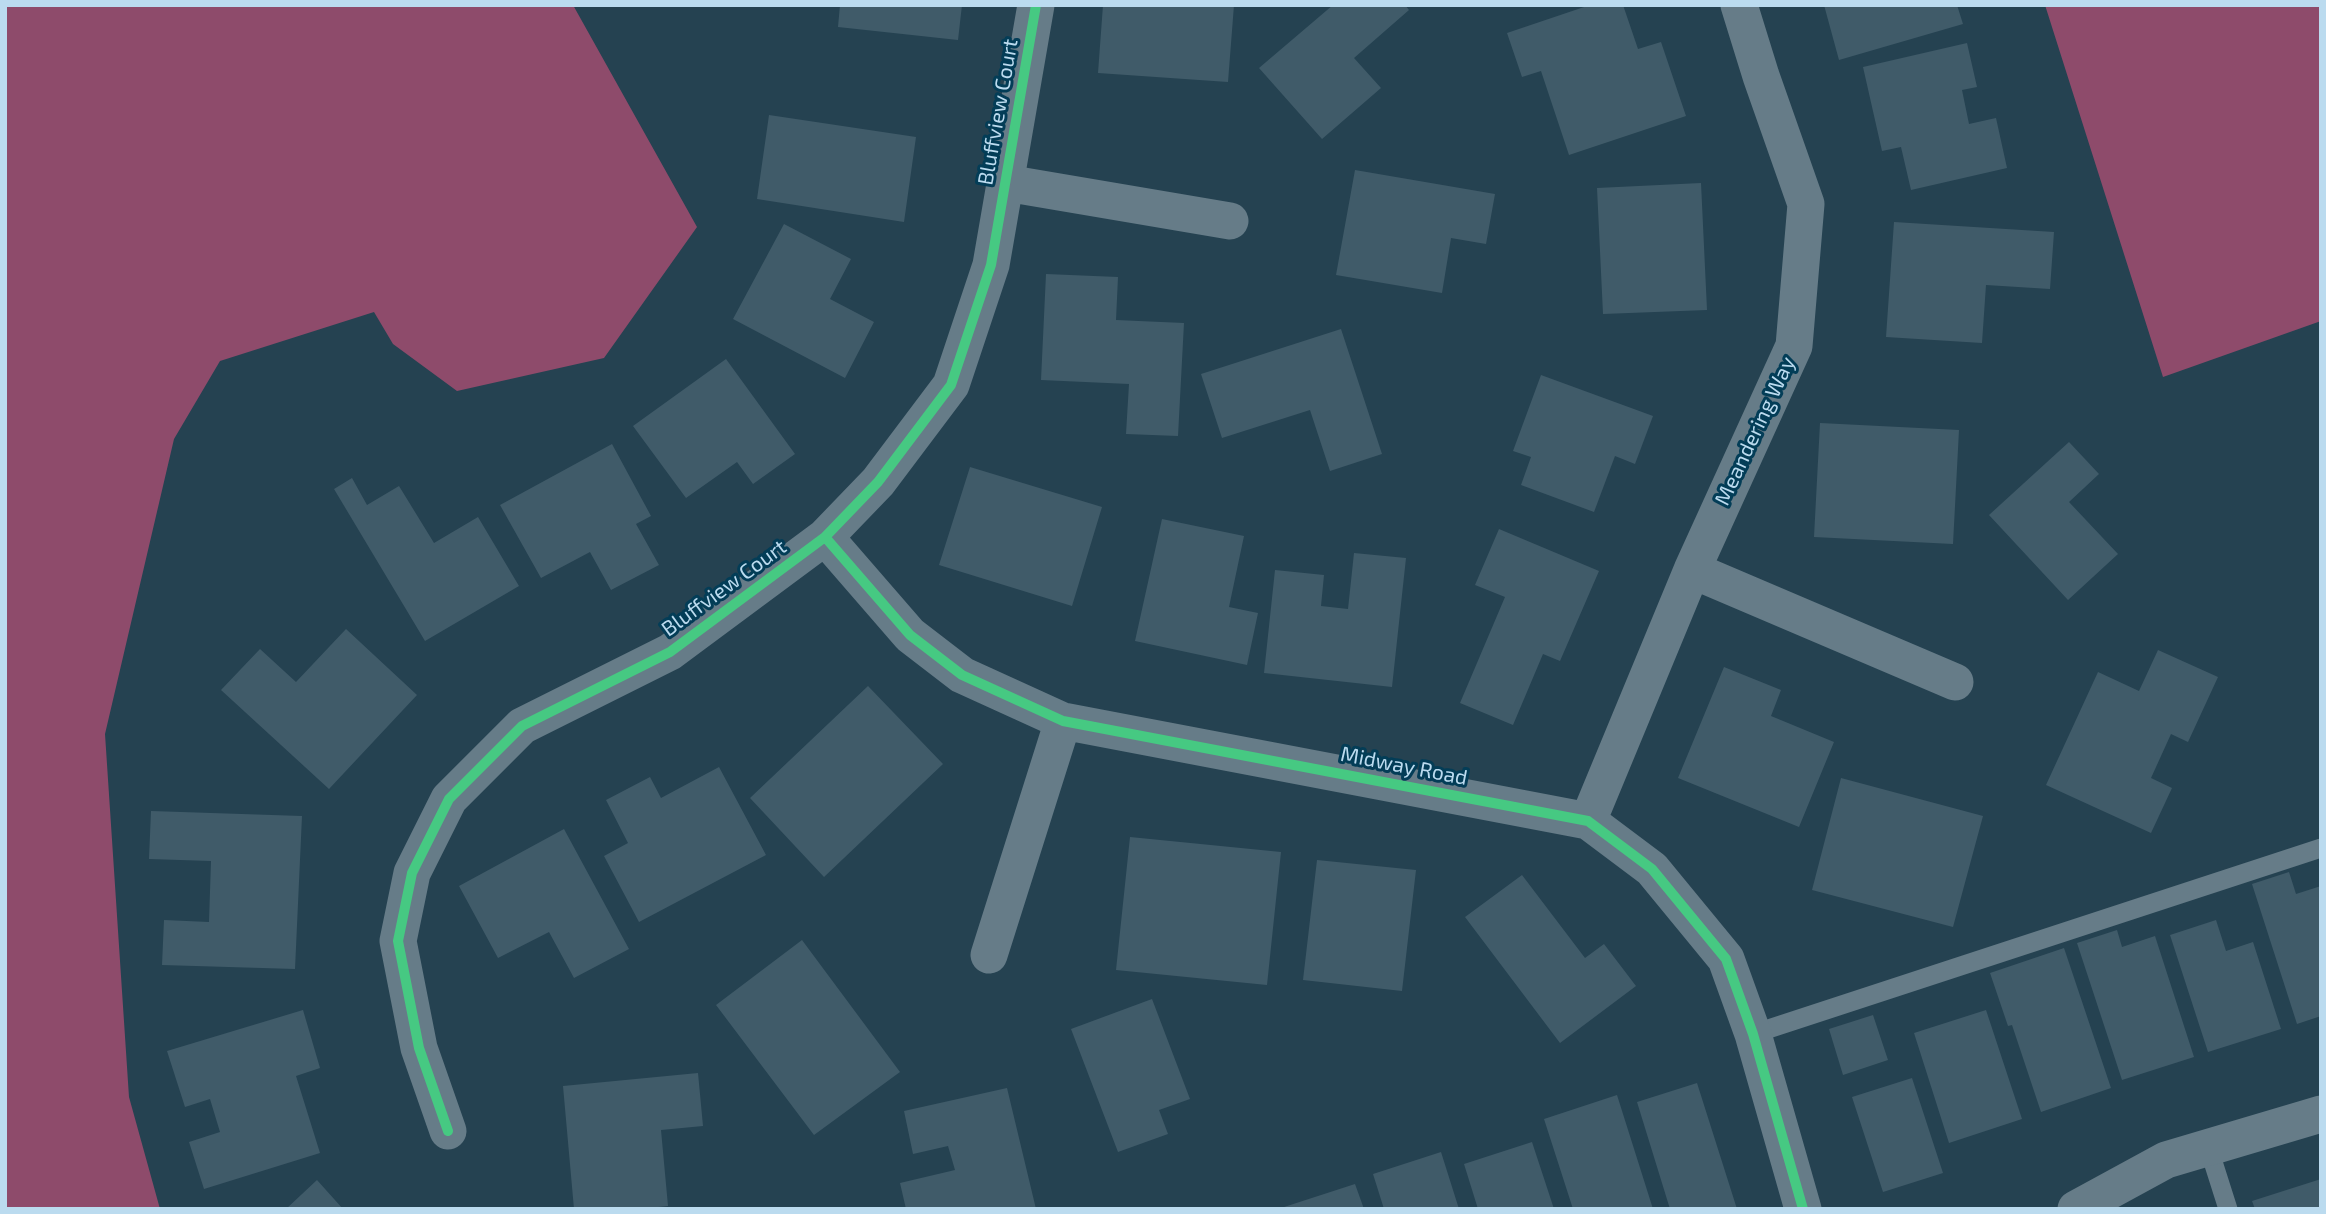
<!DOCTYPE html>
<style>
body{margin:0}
#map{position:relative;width:2326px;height:1214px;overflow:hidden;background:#254251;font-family:"Exo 2",sans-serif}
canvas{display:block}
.frame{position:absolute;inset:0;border:7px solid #bbdbef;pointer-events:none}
</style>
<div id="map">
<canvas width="2326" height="1214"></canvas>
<div class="frame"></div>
</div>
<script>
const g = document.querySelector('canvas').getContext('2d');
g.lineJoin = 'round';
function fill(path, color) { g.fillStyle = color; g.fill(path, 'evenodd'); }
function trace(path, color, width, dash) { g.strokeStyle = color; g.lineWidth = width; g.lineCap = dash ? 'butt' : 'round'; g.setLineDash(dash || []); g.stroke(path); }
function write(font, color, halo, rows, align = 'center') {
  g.font = font + ' "Exo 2",sans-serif'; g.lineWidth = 6; g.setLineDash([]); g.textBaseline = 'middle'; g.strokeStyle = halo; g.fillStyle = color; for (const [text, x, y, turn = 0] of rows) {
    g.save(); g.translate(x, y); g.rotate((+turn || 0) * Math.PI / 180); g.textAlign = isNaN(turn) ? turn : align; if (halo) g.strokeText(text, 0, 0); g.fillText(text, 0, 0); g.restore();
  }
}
fill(new Path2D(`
 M5,5H573L697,227L604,358L457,391L393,344L374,312L220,361L174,439L105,734L129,1097L160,1209H5Z
 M2045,5H2321V321L2163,377Z`), '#8e4b6b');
fill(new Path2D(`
 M840,5H962L958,40L838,27Z
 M1103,5H1234L1228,82L1098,73Z
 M1333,5H1405L1409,10L1354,58L1381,88L1322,139L1259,68Z
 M1590,5H1623L1638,49L1661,42L1686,116L1569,155L1541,71L1522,77L1507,33Z
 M1824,5H1957L1963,24L1839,60Z
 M1967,43L1977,87L1962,90L1969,124L1996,118L2007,168L1911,190L1901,147L1882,151L1863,67Z
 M769,115L916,137L904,222L757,199Z
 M1355,170L1495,194L1486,244L1451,238L1442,293L1336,275Z
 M1701,183L1707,310L1603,314L1597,188Z
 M1894,222L2054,232L2050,289L1986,285L1982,343L1886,337Z
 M784,224L851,259L830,299L874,322L845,378L733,319Z
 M1046,274L1118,277L1116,320L1184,323L1178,436L1126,434L1129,384L1041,380Z
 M1341,329L1382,454L1330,471L1310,410L1222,438L1201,374Z
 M726,359L795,454L753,484L737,462L686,498L633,426Z
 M1541,375L1653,416L1635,464L1615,456L1594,512L1521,485L1531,457L1513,451Z
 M1820,423L1959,430L1953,544L1814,537Z
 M2069,442L2099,474L2069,502L2118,554L2068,600L1989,515Z
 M612,444L651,516L636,524L659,565L611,590L590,552L541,578L500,505Z
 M970,467L1102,507L1072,606L939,565Z
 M352,478L367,505L399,486L434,543L478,517L519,586L425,641L334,489Z
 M1162,519L1244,536L1229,607L1258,613L1247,665L1135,641Z
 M1499,529L1599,571L1560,661L1543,654L1513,725L1460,703L1505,597L1475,585Z
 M1354,553L1406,558L1392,687L1264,673L1275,570L1324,575L1321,606L1348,609Z
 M346,629L417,695L329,789L221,690L260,649L296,682Z
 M2158,650L2218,677L2188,742L2171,734L2151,778L2172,788L2151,833L2046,785L2098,672L2139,691Z
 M1724,667L1781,690L1771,716L1834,742L1799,827L1678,778Z
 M868,686L943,764L824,877L750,798Z
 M719,767L766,855L639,922L604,856L628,843L606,800L650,777L661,798Z
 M1841,778L1983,816L1953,927L1812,890Z
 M151,811L302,816L295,969L162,965L164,920L209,922L211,861L149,859Z
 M564,829L629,949L574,978L549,932L498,958L459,886Z
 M1130,837L1281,852L1267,985L1116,970Z
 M1317,860L1416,870L1402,991L1303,980Z
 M2289,872L2296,894L2321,886V1016L2297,1024L2252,884Z
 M1522,875L1585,958L1604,944L1636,986L1560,1043L1465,917Z
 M2216,920L2226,951L2253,942L2281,1029L2208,1052L2170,935Z
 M2117,930L2122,947L2155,936L2194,1057L2122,1080L2077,943Z
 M802,940L900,1072L814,1135L716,1005Z
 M2064,948L2111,1088L2041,1112L2012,1025L2008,1026L1990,973Z
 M1152,999L1190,1099L1159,1110L1168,1134L1118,1152L1071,1029Z
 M303,1010L320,1068L296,1076L320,1153L204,1189L189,1142L220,1132L210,1099L185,1107L167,1051Z
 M1986,1010L2022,1119L1949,1143L1914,1033Z
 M1873,1015L1888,1060L1843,1075L1829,1029Z
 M698,1073L703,1126L661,1130L668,1206L640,1209H574L563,1086Z
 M1912,1078L1943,1173L1883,1192L1852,1097Z
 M1697,1083L1737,1209H1670L1637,1102Z
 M1007,1088L1036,1209H906L900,1183L955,1170L948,1146L913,1154L904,1111Z
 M1617,1095L1653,1209H1573L1544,1119Z
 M1532,1142L1554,1209H1478L1464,1164Z
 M1441,1152L1459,1209H1384L1373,1174Z
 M2321,1179V1209H2255L2252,1201Z
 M317,1180L343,1209H286Z
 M1355,1184L1364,1209H1281V1208Z`), '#405b69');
trace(new Path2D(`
 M1753,1034L2321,848
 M2208,1146L2228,1209`), '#667c88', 19);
trace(new Path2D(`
 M1006,183L1230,221
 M825,537L910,635L962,675L1063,721L1588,821L1652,869L1726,959L1753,1034L1803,1209
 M1692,570L1955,682
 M1588,821L1692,570L1794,346L1806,204L1761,76L1739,5
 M989,955L1063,721
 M448,1131L419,1048L398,941L412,873L449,799L522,726L670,652L825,537L878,482L951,385L991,265L1036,5
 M2076,1209L2166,1160L2321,1114`), '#667c88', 37);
trace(new Path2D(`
 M825,537L910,635L962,675L1063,721L1588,821L1652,869L1726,959L1753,1034L1803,1209
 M448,1131L419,1048L398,941L412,873L449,799L522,726L670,652L825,537L878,482L951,385L991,265L1036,5`), '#46c982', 10);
write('21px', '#bbdbef', '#033d57', [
 ["Bluffview Court",998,112,-80],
 ["Meandering Way",1755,431,-65],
 ["Bluffview Court",724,588,-36],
 ["Midway Road",1404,766,11]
]);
</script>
